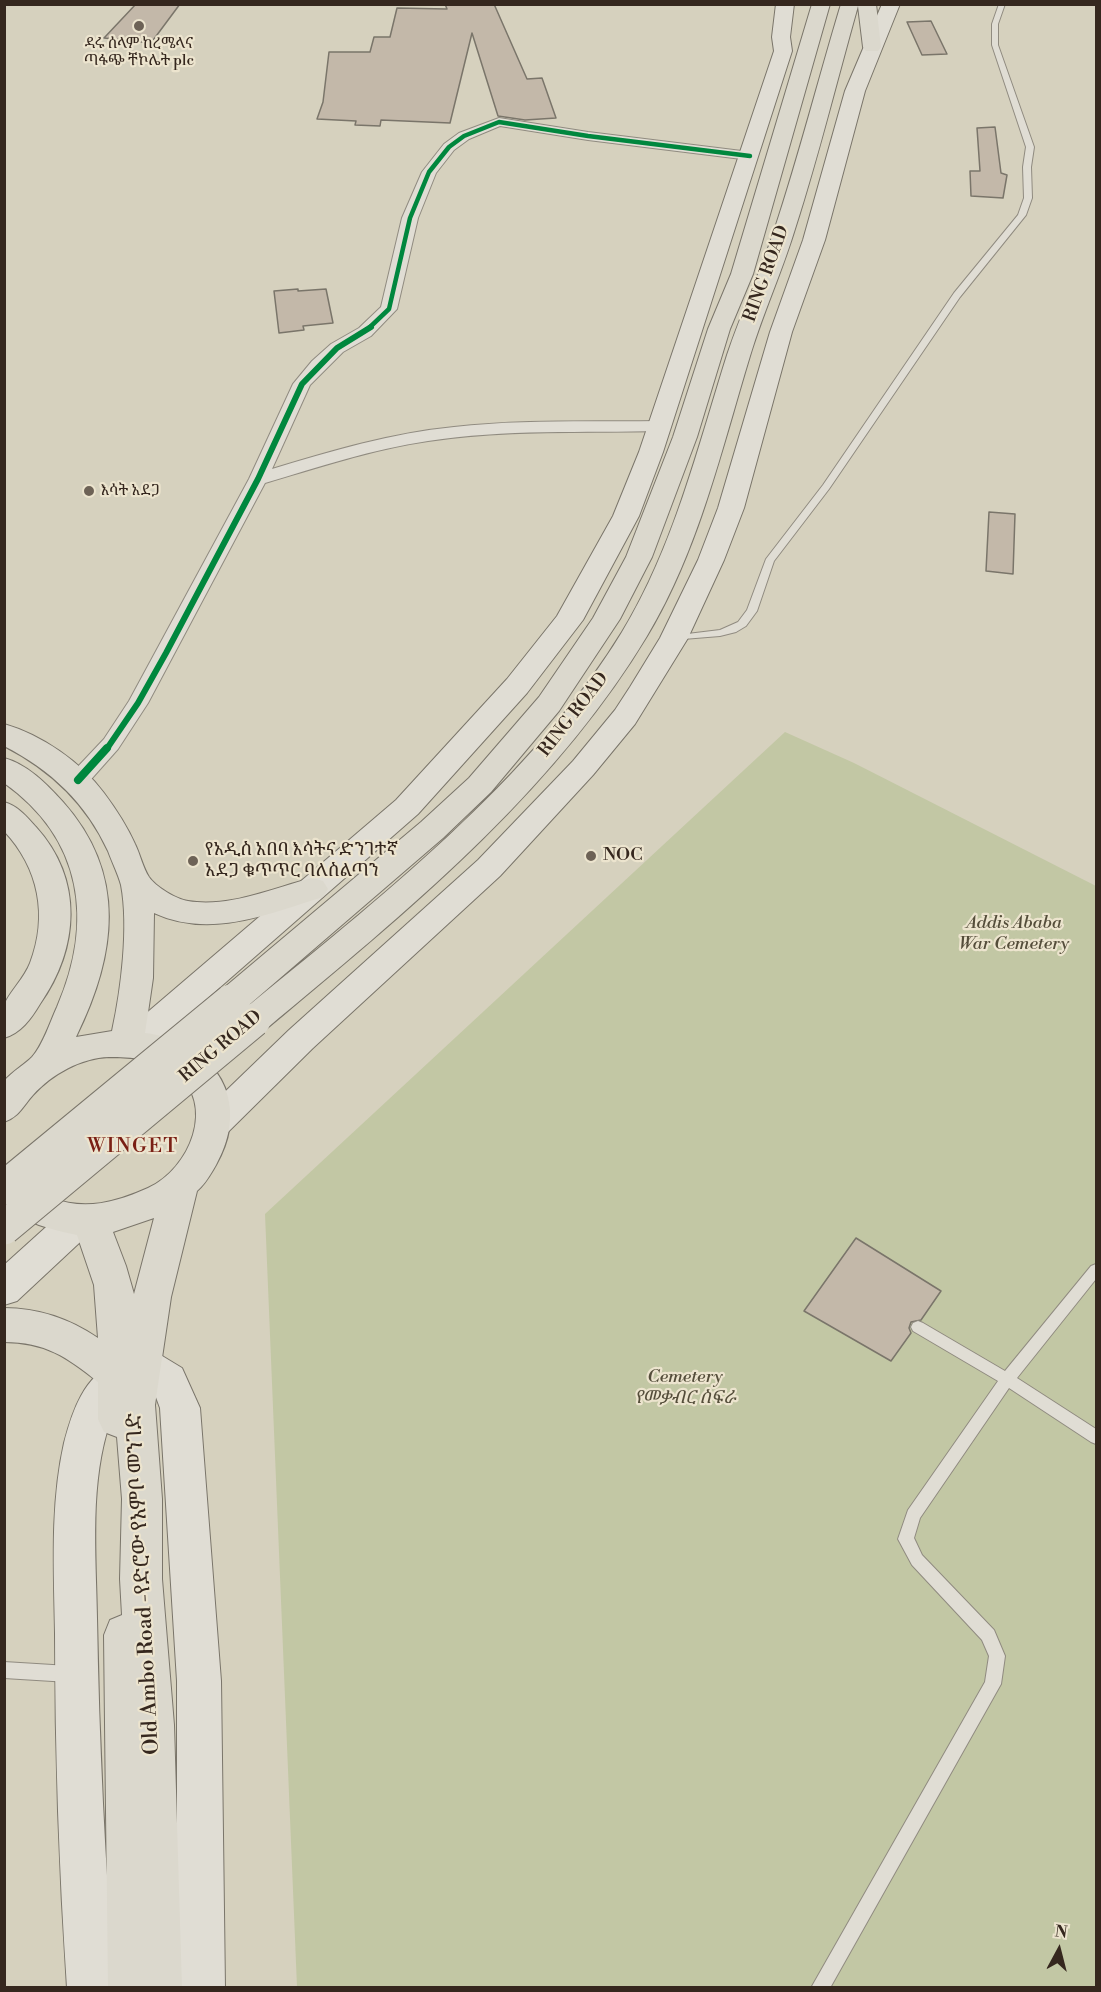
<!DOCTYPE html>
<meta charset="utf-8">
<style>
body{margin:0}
#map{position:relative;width:1101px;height:1992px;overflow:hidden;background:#d6d1be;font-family:"Libre Bodoni",serif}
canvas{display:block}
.frame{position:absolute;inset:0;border:6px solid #35271e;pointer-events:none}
.north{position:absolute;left:1029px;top:1920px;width:60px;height:60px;-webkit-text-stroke:4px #ece4ce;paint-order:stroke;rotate:7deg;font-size:16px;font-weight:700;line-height:24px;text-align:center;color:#35271e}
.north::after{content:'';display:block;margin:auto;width:21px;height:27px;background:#35271e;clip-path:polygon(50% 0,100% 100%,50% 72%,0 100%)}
</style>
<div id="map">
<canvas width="1101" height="1992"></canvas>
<div class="frame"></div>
<div class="north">N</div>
</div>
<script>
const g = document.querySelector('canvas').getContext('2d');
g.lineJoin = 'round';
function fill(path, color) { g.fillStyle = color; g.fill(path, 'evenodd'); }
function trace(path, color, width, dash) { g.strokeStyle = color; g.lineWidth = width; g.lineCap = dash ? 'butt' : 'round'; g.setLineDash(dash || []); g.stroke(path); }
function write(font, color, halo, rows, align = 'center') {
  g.font = font + ' "Libre Bodoni","Noto Serif Ethiopic",serif'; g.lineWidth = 4.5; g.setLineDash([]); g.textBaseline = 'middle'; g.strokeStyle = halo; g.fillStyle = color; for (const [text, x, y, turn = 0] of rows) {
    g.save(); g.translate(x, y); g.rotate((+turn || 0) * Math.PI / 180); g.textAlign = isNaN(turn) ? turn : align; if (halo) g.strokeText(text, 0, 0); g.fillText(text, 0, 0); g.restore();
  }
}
fill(new Path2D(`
 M785,732L854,763L1096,886V1987H297L265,1214Z`), '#c2c7a4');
const building = new Path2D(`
 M136,4H180L151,43L104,38Z
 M445,4H494L527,79L542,78L556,118L525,120L498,116L472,33L450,123L381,120L380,126L355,125L356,121L317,119L323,102L329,52H370L374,37H390L397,8L447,9Z
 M931,21L947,54L922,55L907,22Z
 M995,127L1001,173L1007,175L1003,198L971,196L970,171H980L977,128Z
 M298,289V291L326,289L333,323L303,326L304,330L279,333L274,291Z
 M989,512L1015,514L1013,574L986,571Z
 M856,1238L941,1291L921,1320L911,1322L909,1328L911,1333L891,1361L804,1311Z`);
fill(building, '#c3b8a9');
trace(building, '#7a756a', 1.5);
const service = new Path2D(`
 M999,4H1005L998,24V45L1034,147L1031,167L1032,198L1026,215L960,297L829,489L774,561L757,611L746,626L736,632L720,636L671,640V636L720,630L738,622L747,610L766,559L823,485L954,293L1018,215L1024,198L1023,167L1026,147L992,45V24Z
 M1096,1264V1279L1017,1378L1096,1429V1444L1091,1442L1009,1388L920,1518L914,1538L922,1555L994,1630L1005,1656L1001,1684L830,1988H811L985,1682L989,1656L982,1640L912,1565L898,1539L908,1510L998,1381L913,1331L911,1327L913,1323L918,1321L923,1323L1005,1371L1091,1266Z
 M4,1662L69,1666L75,1668L77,1674L75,1680L69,1682L4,1678Z`);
const minor = new Path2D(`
 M499,118L588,132L750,152L757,156L750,160L588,140L500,126L469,139L454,150L436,173L418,218L397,309L371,336L343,352L310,385L272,469C331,451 392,433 454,427C522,419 591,422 660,421L666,422L669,426L666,430L660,431C583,433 505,429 428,441C373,449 319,467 265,483L148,703L118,749L86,785L78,787L70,785L67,780L70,775L104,739L129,701L249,479L293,384L312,361L331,344L359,328L381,307L402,218L422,172L444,144L459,133Z`);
const secondary = new Path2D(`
 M776,4H794L790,37L792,51L663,452L639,516L583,620L527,693L418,814L146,1052L134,1056L122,1052L117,1043L122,1034L396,800L507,679L557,616L613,516L639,452L774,51L772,37Z
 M882,4H900L865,91L825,240L792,332L744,508L724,560L688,638L635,724L593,775L500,876L313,1048L228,1132L216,1136L204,1132L199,1122L204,1112L289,1030L478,860L573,761L615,710L630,687L660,638L698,560L718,508L770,332L803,240L845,91Z
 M79,1205L92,1209L97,1220L92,1231L17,1301L4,1305V1265L66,1209Z
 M140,1346L154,1351L182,1368L200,1408L221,1681L225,1988H177V1681L160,1408L154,1392L135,1381C129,1395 116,1404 111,1419C89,1482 96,1553 97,1618C99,1742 105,1865 115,1988H67C59,1870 55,1752 55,1633C54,1571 50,1505 64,1443C72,1412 84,1375 116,1363L122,1366L121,1363L126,1351Z`);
const primary = new Path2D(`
 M4,724C42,735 81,762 104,793C116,809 127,826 135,844C140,854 143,868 149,877C156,887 176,899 188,901C229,908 273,888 312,878L323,881L328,889L323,897C268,914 210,939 154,913L153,978L145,1033C158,1034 169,1039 180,1044C232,1068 243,1117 216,1165C210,1175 206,1183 197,1191L171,1297L155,1405L162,1499V1579L174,1725L182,1988H108L104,1635L110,1620L122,1615L120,1579L122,1499L117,1437L104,1432L98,1419V1382C67,1357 45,1342 4,1342V1308C39,1308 70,1319 98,1338L94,1285L77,1235C52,1230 25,1223 4,1206V1176C22,1170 36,1192 52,1198C85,1211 117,1202 148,1188C190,1169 217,1104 175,1072C158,1059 130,1057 109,1057C81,1058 52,1074 33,1095C23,1106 19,1117 4,1122V1081C13,1071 24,1065 32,1057C43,1045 50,1022 57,1007C94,922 83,839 4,783V758C27,764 47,784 63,802C128,875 116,956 76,1037L112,1031C121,990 129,927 121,885C118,874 112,862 108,851C86,803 51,770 4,746ZM154,1218L134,1294L126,1266L113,1232Z
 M4,802C18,806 26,816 36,827C84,880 79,948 40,1004C31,1019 21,1033 4,1038C4,1028 1,1010 6,1001C13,988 24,978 30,963C48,916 39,868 4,831Z`);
const trunk = new Path2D(`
 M812,4H830L753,274L730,329L697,437L652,557L620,619L559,711L491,792L443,838L243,1010L231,1014L219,1010L214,1001L219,992L421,822L469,778L539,697L593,618L626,557L673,437L708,329L731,274Z
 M841,4H876L881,47L878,51H866L863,47L858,6C837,80 819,155 795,229C782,272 763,313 750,356C721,451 699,549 647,636C552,794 405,913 266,1029L254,1033L242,1029L237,1020L242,1011C376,901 531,781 622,632C674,546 697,450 727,355C741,313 760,273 774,231C799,156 818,80 841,4Z`);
trace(service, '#908b80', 2);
trace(minor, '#908b80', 2);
trace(secondary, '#7a756a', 2);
trace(primary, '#7a756a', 2);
trace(trunk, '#7a756a', 2);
fill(service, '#e0ddd4');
fill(minor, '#e0ddd4');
fill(secondary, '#e0ddd4');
fill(primary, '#dbd8cd');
fill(trunk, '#dbd8cd');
const trunkBridge = new Path2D(`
 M4,1188L231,1001
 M4,1228L254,1020`);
trace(trunkBridge, '#7a756a', 35, []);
trace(trunkBridge, '#dbd8cd', 33);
trace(new Path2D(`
 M369,328L389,309L410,218L429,172L449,147L464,136L499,122L588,136L750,156`), '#00873e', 4.5);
trace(new Path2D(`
 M106,750L138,703L166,653L258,479L302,384L337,348L371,327`), '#00873e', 6);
trace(new Path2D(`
 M78,780L107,748`), '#00873e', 8);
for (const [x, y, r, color] of [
 [139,26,6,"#6d6256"],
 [89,491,6,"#6d6256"],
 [591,856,6,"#6d6256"],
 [193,861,6,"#6d6256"]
]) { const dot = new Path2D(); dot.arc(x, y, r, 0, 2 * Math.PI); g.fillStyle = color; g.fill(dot); trace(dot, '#ece4ce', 2); }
write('15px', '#35271e', '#ece4ce', [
 ["ዳሩ ሰላም ከረሜላና",139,44],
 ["ጣፋጭ ቸኮሌት plc",139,61],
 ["እሳት አደጋ",101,491,"left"]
]);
write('18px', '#35271e', '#ece4ce', [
 ["RING ROAD",767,274,-70],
 ["RING ROAD",574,715,-52],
 ["RING ROAD",221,1047,-40]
]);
write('18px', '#35271e', '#ece4ce', [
 ["የአዲስ አበባ እሳትና ድንገተኛ",205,851],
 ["አደጋ ቁጥጥር ባለስልጣን",205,872],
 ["NOC",603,856]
], 'left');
write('italic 18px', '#544d3a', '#ece4ce', [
 ["Addis Ababa",1014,924],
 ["War Cemetery",1014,945],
 ["Cemetery",685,1378],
 ["የመቃብር ስፍራ",685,1399]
]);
g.letterSpacing = '1.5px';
write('20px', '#7a1f14', '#ece4ce', [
 ["WINGET",133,1147]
]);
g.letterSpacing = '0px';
write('21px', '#35271e', '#ece4ce', [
 ["Old Ambo Road -የድሮው የአምቦ መንገድ",144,1584,-93]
]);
</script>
